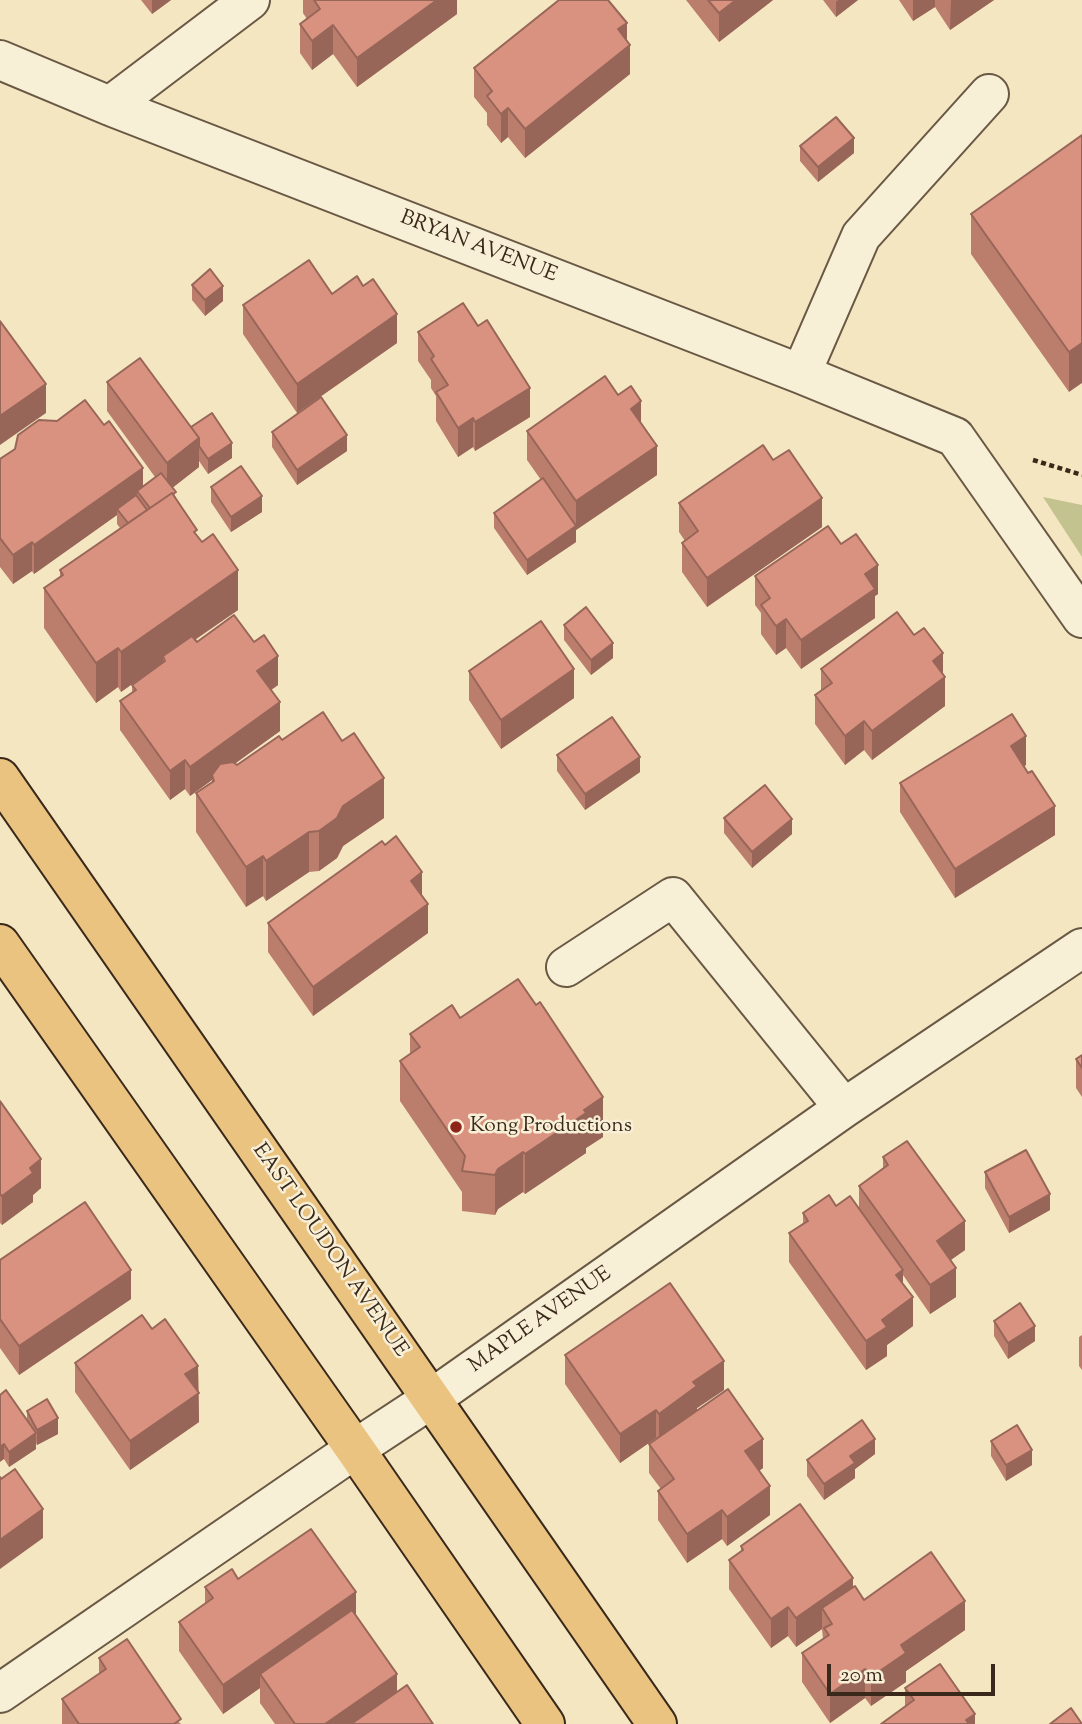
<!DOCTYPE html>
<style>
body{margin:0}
#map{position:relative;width:1082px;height:1724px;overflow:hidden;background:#f4e6c1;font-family:"Sorts Mill Goudy",serif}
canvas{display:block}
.scale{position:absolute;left:827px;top:1664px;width:168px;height:32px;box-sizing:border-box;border:4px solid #3a291a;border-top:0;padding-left:9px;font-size:21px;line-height:24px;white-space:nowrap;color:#3a291a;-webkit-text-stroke:5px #f8efd7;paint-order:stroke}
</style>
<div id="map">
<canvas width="1082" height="1724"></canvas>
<div class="scale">20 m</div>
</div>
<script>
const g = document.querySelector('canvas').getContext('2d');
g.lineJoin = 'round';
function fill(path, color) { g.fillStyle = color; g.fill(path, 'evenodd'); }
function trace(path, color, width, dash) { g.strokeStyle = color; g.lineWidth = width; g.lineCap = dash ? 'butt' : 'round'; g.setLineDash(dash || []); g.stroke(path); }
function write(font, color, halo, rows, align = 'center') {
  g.font = font + ' "Sorts Mill Goudy",serif'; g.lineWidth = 5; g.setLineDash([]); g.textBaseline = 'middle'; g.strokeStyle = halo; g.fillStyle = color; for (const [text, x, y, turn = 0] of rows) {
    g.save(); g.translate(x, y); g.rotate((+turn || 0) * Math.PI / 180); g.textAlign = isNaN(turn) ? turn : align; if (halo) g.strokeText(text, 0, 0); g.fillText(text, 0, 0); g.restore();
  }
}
fill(new Path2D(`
 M1043,497L1082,505V557Z`), '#c2c38e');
const minor = new Path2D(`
 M0,60L110,106L801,374L955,437L1082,618
 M110,106L250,0
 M801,374L861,236L989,94
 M566,967L673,897L844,1108
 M0,1693L355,1449L431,1399L844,1108L1082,948`);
const major = new Path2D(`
 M0,778L657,1724
 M0,944L355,1449L545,1724`);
trace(minor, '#685844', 42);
trace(major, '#3a291a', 42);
trace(new Path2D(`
 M1033,460L1082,475`), '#3a291a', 4.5, [5, 3.5]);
trace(minor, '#f8efd7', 38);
trace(major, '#eac380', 38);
fill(new Path2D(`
 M141,0H171L152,14Z
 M303,0H457V14L357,87L333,54L312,70L300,53V24L307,19L303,13Z
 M686,0H773L719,42Z
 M823,0H858L836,17Z
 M899,0H994L950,30L935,7L913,21Z
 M627,41L630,74L525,158L508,137L501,143L487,125V113L474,97V68Z
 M1082,135L1069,392L971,254V214Z
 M800,146L854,153L818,182L800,161Z
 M192,285L223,301L205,316L192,300Z
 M332,294L397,343L297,413L243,334V305Z
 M418,332L530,417L475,451L473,447L458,457L436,421V396L431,388V380L418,361Z
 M107,382L191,427L232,458L208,474L199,461V467L172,488L176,498L238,610L195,640L197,642L278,685L271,690L280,731L235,763L237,765L282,740L384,818L343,846L337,858L319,871L309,872L266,901L263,896L246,907L196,832V793L212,782V780L190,796L185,789L170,800L120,730V701L132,693V685L163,662L121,692L118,687L96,703L44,628V588L60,577V570L120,528L117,524V515L34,574L32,571L13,584L0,567V459L143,486L155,477L107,411Z
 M618,395L641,424L657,475L576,530V542L527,575L494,528V513L541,480L527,460V431Z
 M272,432L347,451L297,485L272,447Z
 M773,460L822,527L707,607L682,572V543L685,541L679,532V503Z
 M211,487L262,512L231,532L211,502Z
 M841,544L878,594L875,596V618L801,669L786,648L776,655L761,634V613L755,605V576Z
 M564,625L613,658L591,675L564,640Z
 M821,669L943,674L945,706L872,760L864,750L845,765L815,724V695L821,691Z
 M469,671L574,698L501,749L469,700Z
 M557,755L640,772L585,810L557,771Z
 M1026,765L1024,766L1055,835L955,898L900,812V783Z
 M724,818L792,834L752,868L724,833Z
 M422,895L428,933L313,1016L268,952V923Z
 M460,1018L603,1137L586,1148V1153L525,1194L523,1192L498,1209L495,1215L462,1211V1192L400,1101V1061L410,1054V1034Z
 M1082,1055V1097L1076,1088V1059Z
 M0,1101L41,1188L33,1195V1202L2,1225L0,1223Z
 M883,1157L965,1250L950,1260L956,1297L930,1314L903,1275V1284L913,1326L887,1345V1356L866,1370L789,1262V1233L803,1223V1213L836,1206L859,1209V1186L883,1168Z
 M985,1172L1050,1210L1009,1233L985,1188Z
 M0,1260L131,1299L19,1375L0,1348Z
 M994,1321L1035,1341L1008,1359L994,1336Z
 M152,1329L198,1366L199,1422L130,1470L75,1392V1363Z
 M1082,1335V1370L1079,1366V1337Z
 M565,1355L724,1390L697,1408V1411L763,1468L759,1471L770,1515L727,1546L722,1539L687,1563L658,1520V1491L661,1489L649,1473V1444L657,1439L656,1438L620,1463L565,1384Z
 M0,1395L27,1420V1411L58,1434L37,1445L36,1443V1449L9,1467L4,1459Z
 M991,1441L1032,1465L1006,1481L991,1456Z
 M875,1454L855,1469V1478L824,1500L807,1476V1460Z
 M741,1546L853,1587L864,1600L965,1630L906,1671V1682L871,1706L865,1698L830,1723L802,1682V1653L823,1639L822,1629L796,1647L788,1636L771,1648L729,1589V1560L741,1552Z
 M238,1579L356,1615L397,1692L433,1724H275L260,1703V1688L223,1714L179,1651V1622L205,1604V1587Z
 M99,1658L181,1724H62V1699L99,1674Z
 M905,1688L975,1724L905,1706Z`), '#bb7e6d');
fill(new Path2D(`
 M152,0H171L152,14Z
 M437,0H457V14L357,87V58Z
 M736,0H773L719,42V13Z
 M838,0H858L836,17V2Z
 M913,0H935V7L913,21Z
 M951,0H994L950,30Z
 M627,23V47L630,45V74L525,158V129L618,29Z
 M333,25V54L312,70V41Z
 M508,108V137L501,143V114Z
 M854,138V153L818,182V167Z
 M223,286V301L205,316V300Z
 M397,314V343L297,413V384Z
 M1082,343V383L1069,392V352Z
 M46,384V413L0,445V416Z
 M530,388V417L475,451V422Z
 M641,401V430L631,409Z
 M473,418V447L458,457V428Z
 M347,435V451L297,485V470Z
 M199,438V467L167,492V463Z
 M232,443V458L208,474V459Z
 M657,446V475L576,530V501Z
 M143,468V497L137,491V501L117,509V515L34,574V545Z
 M262,496V512L231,532V517Z
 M822,498V527L707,607V578Z
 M576,526V542L527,575V560Z
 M32,542V571L13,584V555Z
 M878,565V594L875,596V618L801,669V640L865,574Z
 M238,570V610L165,660L163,656V662L121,692V652Z
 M786,619V648L776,655V626Z
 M613,643V658L591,675V660Z
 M118,648V687L96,703V663Z
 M943,653V679L945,677V706L872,760V731L933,661Z
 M278,656V685L257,700V671Z
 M574,669V698L501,749V720Z
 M280,702V731L214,779L212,775V780L190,796V767Z
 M864,721V750L845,765V736Z
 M1026,736V765L1011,775V746Z
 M640,757V772L585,810V794Z
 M185,760V789L170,800V771Z
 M384,778V818L343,846L337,858L319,871V831L343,806Z
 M1055,806V835L955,898V869Z
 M792,819V834L752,868V852Z
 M309,832V872L266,901V861Z
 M263,856V896L246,907V867Z
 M422,872V901L411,881Z
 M428,904V933L313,1016V987Z
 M603,1097V1137L586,1148V1153L525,1194V1154L584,1110Z
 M523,1152V1192L498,1209L495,1215V1175L498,1169Z
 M41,1159V1188L33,1195V1202L2,1225V1196L30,1168Z
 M1050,1194V1210L1009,1233V1217Z
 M965,1221V1250L937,1270V1241Z
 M956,1268V1297L930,1314V1285Z
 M131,1270V1299L19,1375V1346Z
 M903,1270V1299L896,1275Z
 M913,1297V1326L887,1345V1356L866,1370V1341L882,1320Z
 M1035,1326V1341L1008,1359V1343Z
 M724,1361V1390L697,1408V1415L659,1443V1414L693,1382Z
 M198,1366L199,1422L130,1470V1441L185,1374Z
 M656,1410V1438L620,1463V1434Z
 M58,1418V1434L37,1445V1430Z
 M36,1433V1449L9,1467V1452Z
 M763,1439V1468L745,1480V1451Z
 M875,1439V1454L855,1469V1478L824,1500V1484L850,1456Z
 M4,1444V1459L0,1462V1447Z
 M1032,1450V1465L1006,1481V1465Z
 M770,1486V1515L727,1546V1517Z
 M43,1509V1538L0,1569V1540Z
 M722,1510V1539L687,1563V1534Z
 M853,1578V1607L822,1608V1629L796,1647V1618Z
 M356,1592V1621L260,1674V1688L223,1714V1685Z
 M965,1601V1630L906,1671V1682L871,1706V1677L901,1645Z
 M788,1607V1636L771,1648V1619Z
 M865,1669V1698L830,1723V1694Z
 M397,1674V1703L367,1724H325Z
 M975,1714V1724H966V1720Z`), '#986659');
const building = new Path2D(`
 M314,0H437L357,58L333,25L312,41L300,24L320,9Z
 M559,0H608L627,23L618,29L630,45L525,129L508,108L501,114L487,96L492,91L474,68Z
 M708,0H736L719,13Z
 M836,117L854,138L818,167L800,146Z
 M1082,135V343L1069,352L971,214Z
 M309,260L332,294L357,276L363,286L373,279L397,314L297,384L243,305Z
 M210,269L223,286L205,300L192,285Z
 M463,303L478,326L487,320L530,388L475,422L473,418L458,428L436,392L448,385L431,359L434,356L418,332Z
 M0,321L46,384L0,416Z
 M140,358L199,438L167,463L107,382Z
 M605,376L618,395L631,386L641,401L631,409L657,446L576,501L527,431Z
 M321,397L347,435L297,470L272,432Z
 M85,400L104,425L109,421L143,468L34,545L32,542L13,555L0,538V459L15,449L18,435L39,420L57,421Z
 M212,413L232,443L208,459L199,446V438L191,427Z
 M763,445L773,460L789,450L822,498L707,578L682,543L698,531L679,503Z
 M241,466L262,496L231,517L211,487Z
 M161,473L176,492L173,494L172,493L150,508L137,491Z
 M543,478L576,526L527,560L494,513Z
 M172,493L197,530L194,532L202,542L213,534L238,570L121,652L118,648L96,663L44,588L63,575L60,570Z
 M136,495L147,510L128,523L117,509Z
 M828,526L841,544L856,534L878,565L865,574L875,589L801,640L786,619L776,626L761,605L770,598L755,576Z
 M586,607L613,643L591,660L564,625Z
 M897,612L914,635L924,628L943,653L933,661L945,677L872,731L864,721L845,736L815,695L832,683L821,669Z
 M234,615L254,642L264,635L278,656L257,671L280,702L190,767L185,760L170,771L120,701L136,690L132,685L165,661L163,656L192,636L197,642Z
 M541,621L574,669L501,720L469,671Z
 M323,712L342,741L354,733L384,778L343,806L337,818L319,831L309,832L266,861L263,856L246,867L196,793L214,781L212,775L220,764L233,762L237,765L279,736L282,740Z
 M1012,714L1026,736L1011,746L1028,773L1032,771L1055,806L955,869L900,783Z
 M612,717L640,757L585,794L557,755Z
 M765,785L792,819L752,852L724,818Z
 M396,836L422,872L411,881L428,904L313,987L268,923L382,841L385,845Z
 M518,979L536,1005L540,1002L603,1097L584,1110L586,1113L525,1154L523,1152L498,1169L495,1175L462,1171L465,1156L400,1061L420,1047L410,1034L452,1005L460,1018Z
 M1082,1055V1068L1076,1059Z
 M0,1101L41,1159L30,1168L33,1173L2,1196L0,1194Z
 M907,1141L965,1221L937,1241L956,1268L930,1285L859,1186L888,1165L883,1157Z
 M1026,1150L1050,1194L1009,1217L985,1172Z
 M829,1195L836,1206L850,1196L903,1270L896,1275L913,1297L882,1320L887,1327L866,1341L789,1233L808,1221L803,1213Z
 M85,1202L131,1270L19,1346L0,1319V1260Z
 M670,1283L724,1361L693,1382L697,1386L659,1414L656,1410L620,1434L565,1355Z
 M1020,1303L1035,1326L1008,1343L994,1321Z
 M142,1315L152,1329L165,1319L198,1366L185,1374L199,1393L130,1441L75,1363Z
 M728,1389L763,1439L745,1451L770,1486L727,1517L722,1510L687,1534L658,1491L674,1479L649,1444Z
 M6,1390L36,1433L9,1452L4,1444L0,1447V1395Z
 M47,1399L58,1418L37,1430L27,1411Z
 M862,1420L875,1439L850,1456L855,1463L824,1484L807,1460Z
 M1017,1425L1032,1450L1006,1465L991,1441Z
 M15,1469L43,1509L0,1540V1477L1,1479Z
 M800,1504L853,1578L796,1618L788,1607L771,1619L729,1560L743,1550L741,1546Z
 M311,1529L356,1592L223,1685L179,1622L213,1598L205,1587L232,1569L238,1579Z
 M931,1552L965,1601L901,1645L906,1653L871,1677L865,1669L830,1694L802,1653L829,1635L824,1628L832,1624L822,1608L855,1586L864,1600Z
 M352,1610L397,1674L325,1724H295L260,1674Z
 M127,1639L181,1719L174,1724H79L62,1699L106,1669L99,1658Z
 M940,1664L975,1714L966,1720L969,1724H881L914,1700L905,1688Z
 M407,1685L433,1724H351Z
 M1071,1708L1082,1724H1050Z`);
fill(building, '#d9927f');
trace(building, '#986659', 2);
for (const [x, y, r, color] of [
 [456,1127,7,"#8f2418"]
]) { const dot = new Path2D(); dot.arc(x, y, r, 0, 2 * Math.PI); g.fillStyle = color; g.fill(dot); trace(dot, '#f8efd7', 2.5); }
write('21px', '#3a291a', '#f8efd7', [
 ["BRYAN AVENUE",478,248,21],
 ["EAST LOUDON AVENUE",329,1251,55],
 ["MAPLE AVENUE",541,1321,-35]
]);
write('21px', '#3a291a', '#f8efd7', [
 ["Kong Productions",470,1127]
], 'left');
</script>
